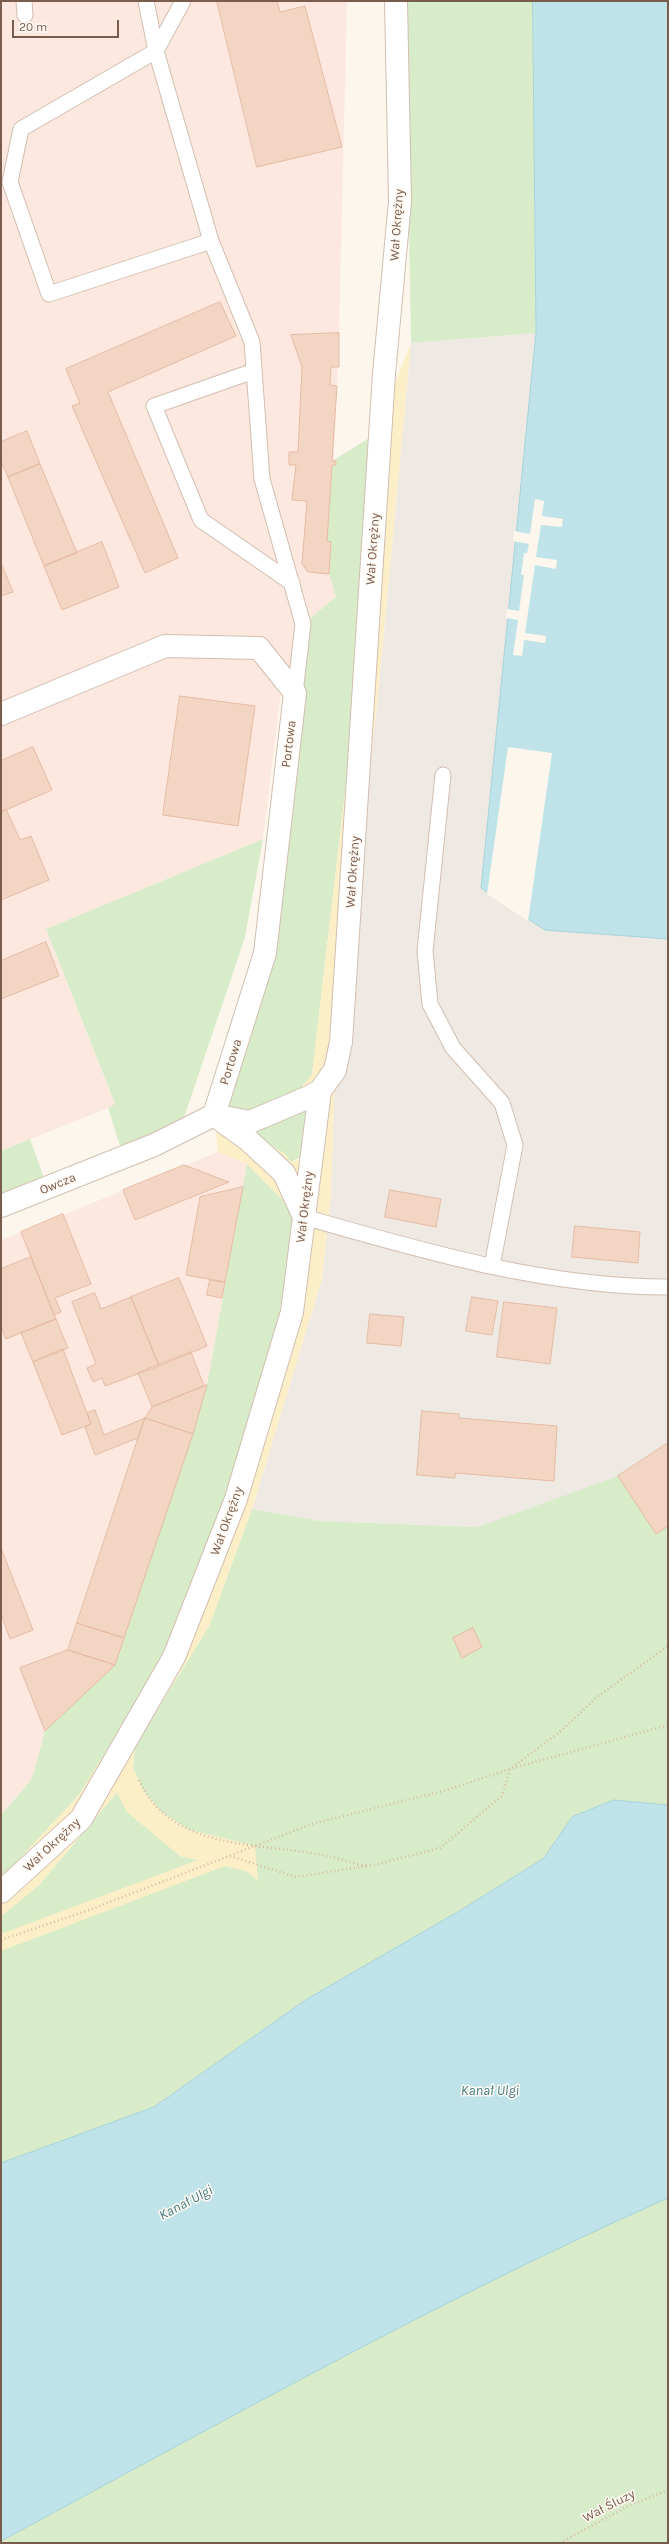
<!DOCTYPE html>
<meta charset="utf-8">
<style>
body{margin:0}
#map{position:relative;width:669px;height:2544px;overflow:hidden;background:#fdf6ec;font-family:Karla,sans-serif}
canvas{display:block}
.frame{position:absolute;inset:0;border:2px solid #7a5c4d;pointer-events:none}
.scale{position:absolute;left:12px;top:20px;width:107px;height:18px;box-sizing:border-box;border:2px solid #7a5c4d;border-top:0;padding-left:5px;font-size:12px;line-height:14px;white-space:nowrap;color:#7a5c4d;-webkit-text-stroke:3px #fffaf3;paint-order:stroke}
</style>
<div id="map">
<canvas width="669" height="2544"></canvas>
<div class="frame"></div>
<div class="scale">20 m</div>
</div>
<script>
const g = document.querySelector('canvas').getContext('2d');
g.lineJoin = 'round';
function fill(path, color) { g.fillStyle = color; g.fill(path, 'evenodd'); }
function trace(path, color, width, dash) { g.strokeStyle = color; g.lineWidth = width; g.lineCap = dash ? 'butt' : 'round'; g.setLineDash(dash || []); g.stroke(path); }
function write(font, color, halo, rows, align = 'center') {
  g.font = font + ' Karla,sans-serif'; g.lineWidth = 3; g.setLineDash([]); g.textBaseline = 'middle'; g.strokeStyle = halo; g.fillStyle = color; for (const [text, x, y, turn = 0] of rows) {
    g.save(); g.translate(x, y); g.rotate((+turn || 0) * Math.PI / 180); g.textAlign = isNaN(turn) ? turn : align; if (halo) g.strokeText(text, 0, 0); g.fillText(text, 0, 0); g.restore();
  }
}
fill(new Path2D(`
 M1,1H347L339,333L329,574L336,597L303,624L295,693L281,691L263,839L46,929L115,1105L1,1151Z
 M218,1152L247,1164L207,1385L45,1731L32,1779L1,1815V1240Z`), '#fde8e0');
fill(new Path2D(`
 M536,333L481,888L545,930L668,939V1587L478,1527L319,1521L252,1509L322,1279L331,1194L335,1070L378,695L411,343Z`), '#efe9e4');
fill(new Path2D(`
 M405,1H533L536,333L411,343Z
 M374,435L354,716L312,1075L301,1088L266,1110L214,1115L265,953L303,624L336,597L329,574L331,542L327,541L332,465L336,461H332Z
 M263,839L245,937L182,1124L120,1146L108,1108L115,1104L46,929Z
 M303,1110L308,1115L306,1158H299L291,1162L284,1153L253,1136L251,1125Z
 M30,1139L45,1180L1,1196V1151Z
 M247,1164L294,1211L292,1312L205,1560L170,1648L79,1795L1,1879V1815L32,1779L45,1731L207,1385Z
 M618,1476L656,1534L668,1526V1805L614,1800L572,1817L544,1858L461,1910L307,1999L154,2107L1,2163V1916L39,1885L117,1792L180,1856L247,1871L258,1880L254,1846L189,1830L161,1812L143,1790L133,1768L135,1746L209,1626L252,1509L319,1521L478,1527Z
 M668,2198V2543H1V2541C221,2423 440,2299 668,2198Z`), '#d8ecc9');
fill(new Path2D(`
 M411,343L378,695L335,1070L331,1194L322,1279L252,1509L209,1626L135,1745L133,1768L143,1790L161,1812L189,1830L255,1846L258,1881L247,1871L225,1866L1,1951V1934L198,1860L180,1856L127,1812L117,1792L39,1885L1,1916V1879L79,1795L170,1648L205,1560L292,1312L294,1211L247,1164L218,1152L214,1115L266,1110L301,1088L312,1075L354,716L374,435ZM303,1111L308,1115L306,1158L291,1162L284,1153L253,1136L251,1125Z`), '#fcefc7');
const water = new Path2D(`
 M533,1H668V939L545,930L481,888L536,333Z
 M614,1800L668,1805V2198C440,2299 221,2423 1,2541V2163L154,2107L307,1999L461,1910L544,1858L572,1817Z`);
fill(water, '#bfe3e8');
trace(water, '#a5d3da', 1);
fill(new Path2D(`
 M535,499L544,501L542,516L563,519L562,527L541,525L536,557L557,560L556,569L535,565L525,633L546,636L545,643L524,640L522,656L513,655L518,620L506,618L507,609L519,611L524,575H521L524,553H527L529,544L513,541L514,531L530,534Z
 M508,747L552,753L528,921L487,894Z`), '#fdf6ec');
const building = new Path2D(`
 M217,1H277L280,12L305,6L342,147L257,167Z
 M220,302L236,336L108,392L178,558L145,573L72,406L80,403L66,369Z
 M339,333V367H331L330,385L337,386L332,461H336V465H332L327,541L331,542L329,574L308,572L302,564L307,501L292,500L296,465H289V452H298L302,367L291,335Z
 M27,431L40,464L8,477L1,461V442Z
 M40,464L77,553L44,566L8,477Z
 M102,542L119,587L62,610L44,566Z
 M1,563L13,592L1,596Z
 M180,696L255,706L238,826L163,815Z
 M33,747L52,790L1,812V761Z
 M6,809L20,840L31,836L49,880L1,900V812Z
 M46,942L59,976L1,999V961Z
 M184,1165L229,1182L135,1220L123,1190Z
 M243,1187L225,1282L186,1275L200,1197Z
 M390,1190L441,1199L436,1227L385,1217Z
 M63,1214L91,1284L55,1298L61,1312L54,1315L21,1232Z
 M575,1226L640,1232L638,1263L572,1257Z
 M31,1257L56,1319L6,1339L1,1326V1269Z
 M179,1278L207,1346L159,1366L131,1297Z
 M210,1280L225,1282L222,1298L207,1295Z
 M95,1293L101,1309L131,1297L159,1366L105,1386L102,1378L93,1382L87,1368L96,1364L72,1302Z
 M472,1297L498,1301L492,1335L466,1331Z
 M504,1302L557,1308L550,1364L497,1357Z
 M370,1314L404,1317L401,1346L367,1343Z
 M56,1319L68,1348L33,1362L21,1333Z
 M63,1349L91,1424L62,1435L33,1362Z
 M191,1352L204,1386L152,1407L138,1373Z
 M207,1385L193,1434L145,1418L152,1407Z
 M95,1410L104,1435L145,1418L138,1438L95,1455L85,1427L91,1424L87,1413Z
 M422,1411L459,1414V1418L557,1426L554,1481L455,1473V1478L417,1475Z
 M145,1418L193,1434L124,1638L77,1623Z
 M668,1443V1526L656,1534L618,1476Z
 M1,1548L33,1630L10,1639L1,1614Z
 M77,1623L124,1638L115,1665L68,1650Z
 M473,1628L482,1647L462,1658L453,1638Z
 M68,1650L115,1665L45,1731L20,1668Z`);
fill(building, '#f3d5c3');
trace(building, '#e6bba3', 1);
const lane = new Path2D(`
 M24,1L25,15
 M146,1L156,51L211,241
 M183,1L156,51L21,129L10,182L49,294L211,241L252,342L262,479L303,624L295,693
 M254,371L154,406L201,520L292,583
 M443,775L425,951L430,1004L453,1048L502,1103L515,1145L492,1266
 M304,1217C423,1251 544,1287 668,1287`);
const street = new Path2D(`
 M1,714L165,646L259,648L295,693L265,953L214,1115L247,1139L284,1173L304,1217
 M1,1206L154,1145L214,1115L250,1122L309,1097L320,1091L335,1070L341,1042L384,374L400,201L396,1
 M1,1892L81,1819L174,1657L236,1499L292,1312L320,1091`);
trace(lane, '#d1beb0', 17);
trace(street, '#d1beb0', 24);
trace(new Path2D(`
 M139,1780C170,1849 255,1843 318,1854C334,1857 350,1862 366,1866
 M230,1856L296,1877L378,1864L440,1848L502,1796L510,1769L668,1725
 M1,1940L89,1910L312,1824L447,1790L510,1769L561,1731L597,1697L668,1646
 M560,2543L630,2505L668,2490`), '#d9b8a5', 2.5, [1, 3]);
trace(lane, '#fff', 15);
trace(street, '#fff', 22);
write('13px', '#7a5c4d', '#fffaf3', [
 ["Wał Okrężny",397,225,-86],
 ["Wał Okrężny",373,549,-86],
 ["Portowa",289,744,-83],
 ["Wał Okrężny",353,872,-86],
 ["Portowa",231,1062,-73],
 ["Owcza",58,1184,-22],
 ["Wał Okrężny",305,1207,-83],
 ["Wał Okrężny",227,1521,-70],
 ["Wał Okrężny",52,1845,-43],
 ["Wał Śluzy",609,2506,-27]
]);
write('italic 14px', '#437c86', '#fffaf3', [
 ["Kanał Ulgi",490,2091],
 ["Kanał Ulgi",186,2203,-28]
]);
</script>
